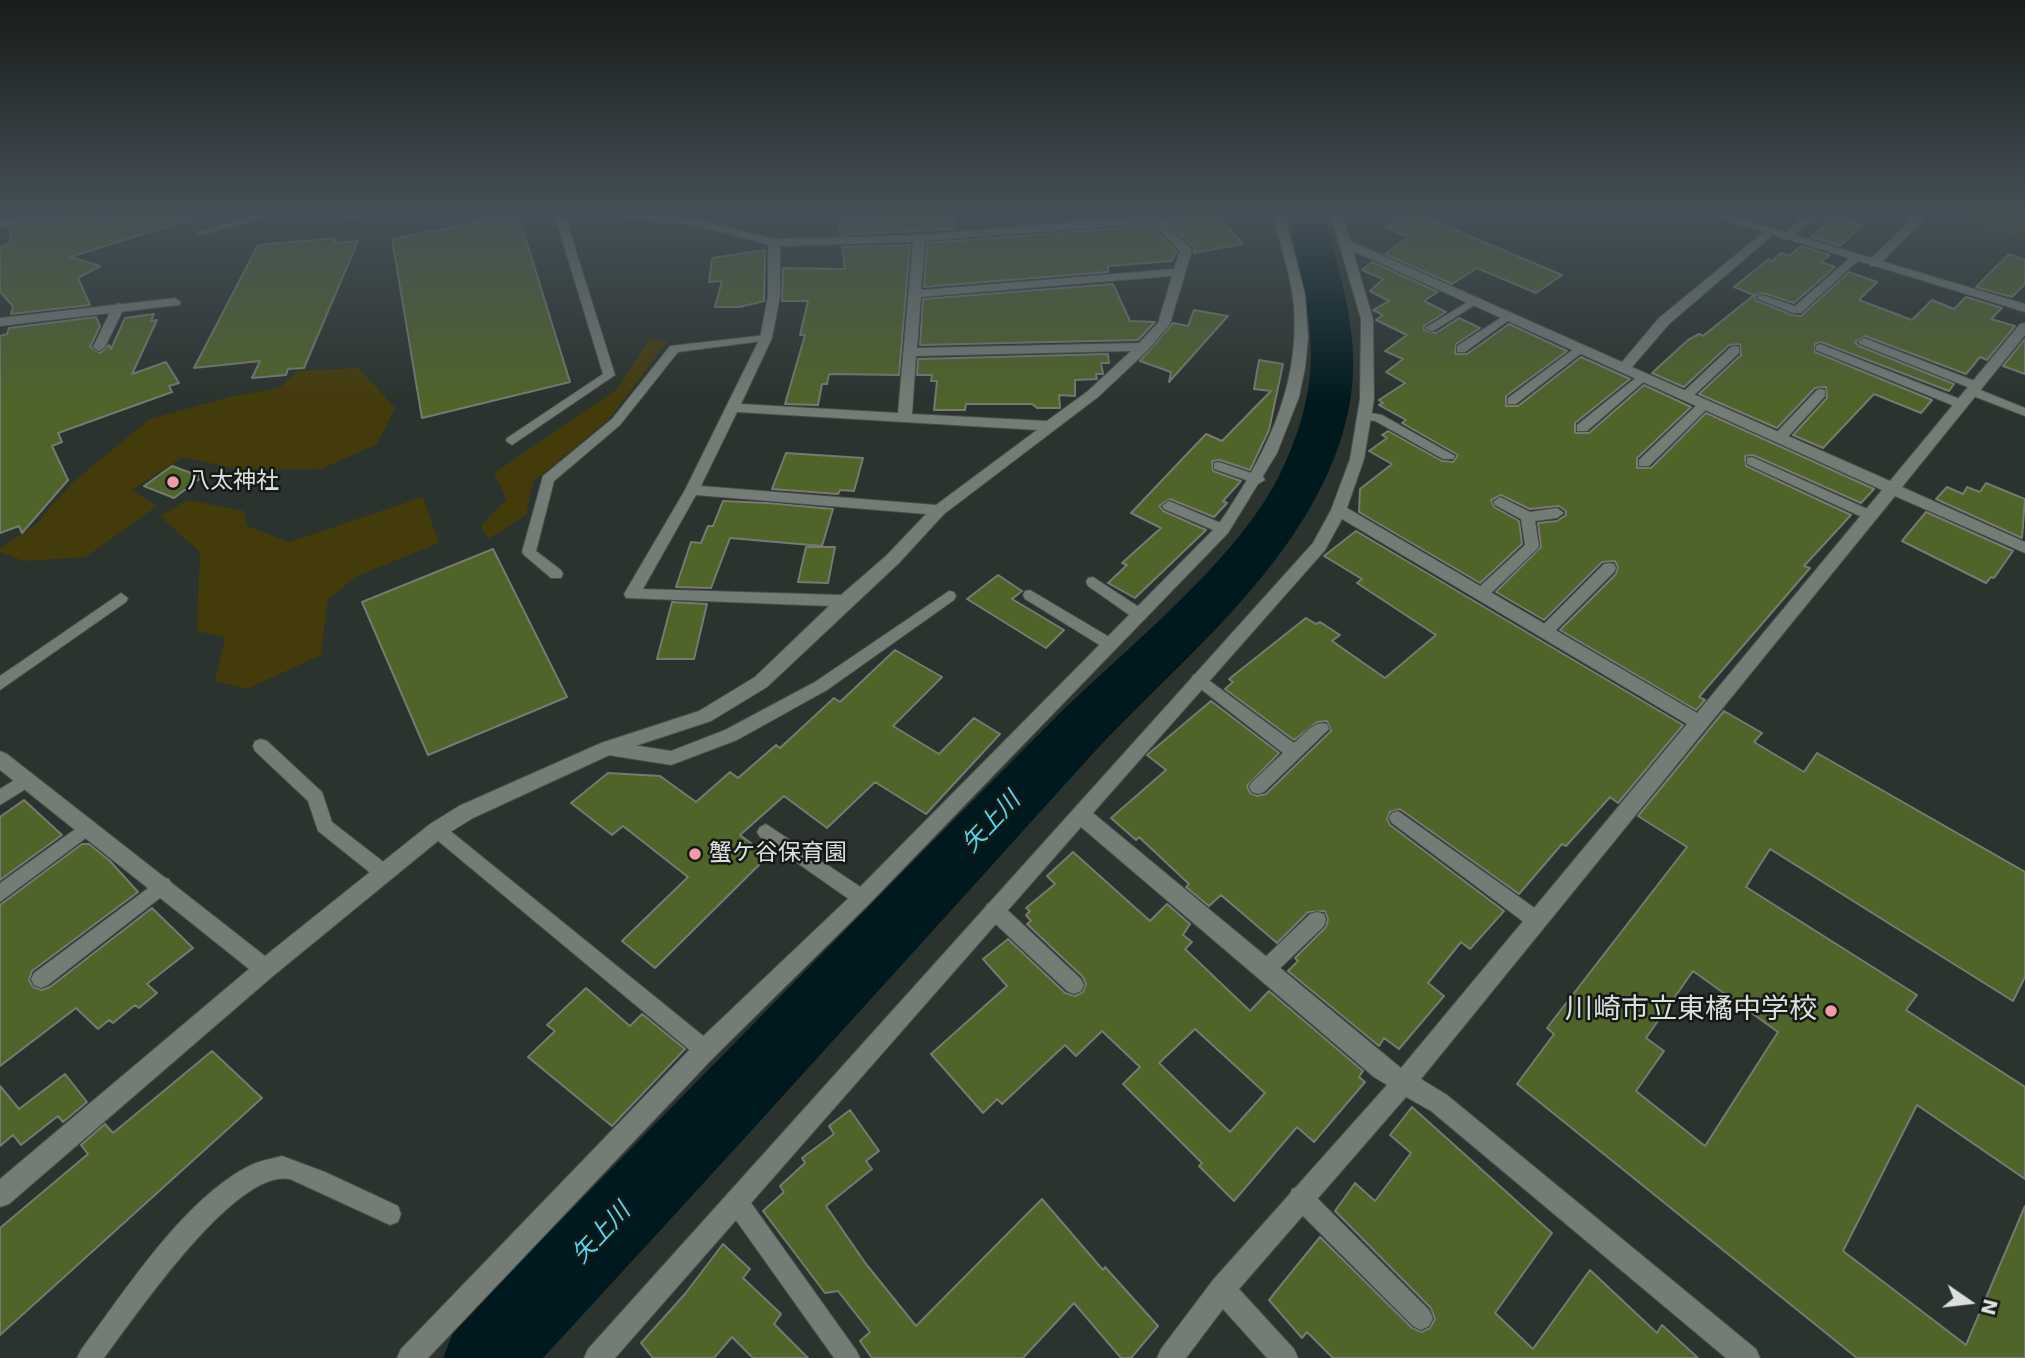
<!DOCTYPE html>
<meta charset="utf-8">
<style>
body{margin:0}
#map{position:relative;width:2025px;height:1358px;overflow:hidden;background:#2b332e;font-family:"DejaVu Sans",sans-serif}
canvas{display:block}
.north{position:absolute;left:1934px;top:1267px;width:70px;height:70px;-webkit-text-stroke:5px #161a17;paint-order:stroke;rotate:104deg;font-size:19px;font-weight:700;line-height:28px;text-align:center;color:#dbe0dd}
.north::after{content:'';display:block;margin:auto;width:24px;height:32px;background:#dbe0dd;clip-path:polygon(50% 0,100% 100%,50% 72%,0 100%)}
</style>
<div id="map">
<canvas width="2025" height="1358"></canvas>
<div class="north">N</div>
</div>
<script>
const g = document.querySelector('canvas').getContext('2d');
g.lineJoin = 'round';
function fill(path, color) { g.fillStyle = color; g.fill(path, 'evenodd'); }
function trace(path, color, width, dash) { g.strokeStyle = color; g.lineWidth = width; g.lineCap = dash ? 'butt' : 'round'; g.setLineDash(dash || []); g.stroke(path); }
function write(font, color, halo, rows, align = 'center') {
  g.font = font + ' "DejaVu Sans","Noto Sans JP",sans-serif'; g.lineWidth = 5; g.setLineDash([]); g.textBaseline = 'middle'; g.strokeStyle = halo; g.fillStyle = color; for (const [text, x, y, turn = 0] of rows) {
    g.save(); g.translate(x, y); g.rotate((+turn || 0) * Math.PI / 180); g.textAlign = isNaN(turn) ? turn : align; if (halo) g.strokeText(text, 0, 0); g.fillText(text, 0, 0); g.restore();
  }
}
fill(new Path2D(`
 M1948,213H2025V241L1945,215Z
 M649,339L668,341L609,419L533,482L526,515L488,539L481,525L507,500L494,473L617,389Z
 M359,368L395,408L377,444L321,469L241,470L183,457L131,490L157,506L86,557L24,561L0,552V549L35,525L73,482L150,419L233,396L279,388L298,371Z
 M423,497L439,543L357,576L328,599L321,655L247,689L215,681L225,638L197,631L200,552L160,516L188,500L244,511L247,526L289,542Z`), '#443b0b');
fill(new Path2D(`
 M1289,213H1325C1345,301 1370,358 1338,448C1292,575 1176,663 1088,759C907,959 726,1160 543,1358H443L455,1328C654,1126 851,923 1051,722C1123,650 1239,561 1282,470C1330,368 1308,316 1289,213Z`), '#00191e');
const building = new Path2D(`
 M62,213H98L99,222L126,213H191V219L70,257L100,266L78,278L90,305L11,314L13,306L0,292V248L11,242L9,228Z
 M879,213H951L955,229L841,235L839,219L879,216Z
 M1169,213H1214L1243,244L1194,253V248L1166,221L1175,220Z
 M1408,213H1415L1562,275L1536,293L1477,268L1452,284L1385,254L1408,237L1385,227Z
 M518,214L570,382L422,418L392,239Z
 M1835,216L1862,226L1840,246L1811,237Z
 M1150,226L1177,252L1171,261L1108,266V272L924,287L927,243Z
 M336,238L334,243L358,241L304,368L288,369L286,375L252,378L260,361L194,368L258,245Z
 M910,245L899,375L829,374L827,384H822L818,405L785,404L805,335H800L808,301H782L783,268L845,269L842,247Z
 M1801,246L1830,255L1821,262L1835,267L1794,303L1763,293L1755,296V300L1792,315L1801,316L1849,272L1877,282L1859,300L1912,320L1932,300L1954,309L1966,297L2002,308L1991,319L2015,326L1987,360L1980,357L1966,374L1865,336L1855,342L1859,346L1954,384L1949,391L1821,342L1815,344V352L1932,400L1921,413L1874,394L1823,448L1793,435L1827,398L1826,387L1815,388L1777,428L1699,394L1741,355L1740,344L1729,345L1684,387L1652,373L1688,340L1699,334L1703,336L1754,295L1734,287L1769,259L1772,261L1781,253L1789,256Z
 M765,250L764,301L740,307H715L722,281L709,282L712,258Z
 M2009,254L2025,260V284L2012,297L1976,287Z
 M1372,262L1438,292L1424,301L1446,312L1424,326V330L1436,333L1459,318L1480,328L1456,344L1455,354H1467L1509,324L1567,351L1506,396V406H1518L1581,357L1630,379L1575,423V433H1589L1644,385L1691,407L1637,458V468H1651L1706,413L1874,489L1861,503L1753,455L1745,456L1746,466L1851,515L1804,566L1810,568L1699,697L1705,700L1696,710L1560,630L1616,574L1618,567L1615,561L1602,562L1544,620L1496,592L1541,547L1538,523L1557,521L1566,515V511L1559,506L1530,509L1501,495L1491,500L1494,507L1519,521L1522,544L1480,583L1359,512L1360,489L1392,464L1369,451L1387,438L1382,435L1388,431L1442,461L1453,462L1458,455L1402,423L1406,420L1379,405L1383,403L1379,400L1405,383L1386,372L1403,359L1385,351L1407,335L1376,320L1383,315L1373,310L1389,301L1370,291L1383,279L1362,270Z
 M1113,284L1130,321L1155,322L1138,340L920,345L923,299Z
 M1194,310L1228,316L1169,382L1171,372L1140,361L1173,323L1188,326Z
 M154,314L151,321L157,320L132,374L166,362L179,383L169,386L172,392L58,433L62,442L52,446L68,480L22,533L19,526L0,533V336L7,334L9,328L96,317L100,326L90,347L100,353L109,345L111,349L125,318Z
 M2025,339V374L2003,366Z
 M1108,354L1109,363H1101L1103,374H1096L1097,379L1075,380V396L1059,395L1060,408H1037L1032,404H966L965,410H934L937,381H931L932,375H917L918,359Z
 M1259,360L1283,364L1269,430L1250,470L1220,460L1212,461L1213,471L1241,481L1223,501L1227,503L1214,517L1170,499L1159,506L1163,511L1206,530L1135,598L1108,583L1127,565L1122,563L1161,528L1131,513L1206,434L1222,441L1271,391L1254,389Z
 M786,453L863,458L854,491L840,490L838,494L772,489Z
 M172,466L202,477L174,498L144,486Z
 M1986,483L2025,499L2022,538L1936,499L1947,487L1963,494L1967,487L1980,492Z
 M723,501L767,503L833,509L822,546L730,538L711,588L676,587L691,542L701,543L708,526H713Z
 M1926,512L2013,551L1994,578L1991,577L1986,583L1902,541Z
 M1356,531L1683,725L1618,803L1610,797L1566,846L1562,844L1519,894L1400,809L1390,812L1387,819L1390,825L1504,911L1470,949L1461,942L1428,983L1444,996L1399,1049L1384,1038L1379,1046L1288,971L1298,961L1295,958L1326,927L1328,919L1325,911L1308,912L1277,943L1221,895L1209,906L1186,887L1189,884L1139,837L1136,840L1111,818L1166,770L1147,755L1211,701L1279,753L1247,786L1250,793L1257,796L1266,794L1331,731L1327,721L1317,722L1294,740L1225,689L1233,682L1229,679L1306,618L1316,624L1320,622L1340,635L1332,641L1385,678L1436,635L1357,583L1362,579L1324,556Z
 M806,547H835L828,583L798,582Z
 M493,549L567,697L428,755L362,602Z
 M998,575L1022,591L1012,599L1064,630L1046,648L967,599Z
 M672,602L707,604L694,659H657Z
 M895,650L942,677L893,726L939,754L974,718L1000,734L926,814L875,782L827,828L784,796L740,835L768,856L655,968L622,941L688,877L623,826L612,835L571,803L608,773L660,776L696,802L730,772L738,778L776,745L780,748L834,698L840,702Z
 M1724,711L1762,733L1754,742L1804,772L1817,753L2025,872V977L2013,1001L1770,849L1746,887L1917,995L1906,1010L2025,1087V1179L1917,1105L1843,1251L1966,1345L2025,1206V1358H1857L1517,1084L1554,1034L1547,1028L1687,847L1638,816ZM1693,971L1778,1032L1705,1146L1636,1091L1664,1051L1646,1038Z
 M24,800L62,835L0,880V817Z
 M82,844H89L110,861L138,892L32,971L29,980L33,987L42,990L50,987L152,908L193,948L147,984L157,993L139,1008L135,1005L113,1023L109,1020L98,1029L76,1008L0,1066V905Z
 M1073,852L1150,921L1167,904L1190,924L1183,935L1192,942L1185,949L1250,1011L1269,991L1363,1071L1359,1077L1365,1082L1314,1142L1297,1127L1234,1201L1199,1166L1202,1163L1123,1084L1140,1067L1102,1031L1076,1056L1065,1045L1002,1104L997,1099L983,1113L931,1054L1007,986L983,959L1008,939L1065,993L1075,996L1083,992L1086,984L1083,977L1027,924L1031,921L1026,915L1030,911L1026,908L1055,884L1047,876ZM1195,1029L1265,1093L1230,1132L1159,1063Z
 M586,988L630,1026L642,1014L685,1049L612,1126L528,1057L555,1031L547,1025Z
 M212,1051L262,1098L0,1335V1228L88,1154L81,1145L105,1124L113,1133Z
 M65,1074L87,1102L63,1122L58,1116L21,1145L13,1135L0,1146V1086L19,1109Z
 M1412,1107L1552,1233L1495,1313L1533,1349L1590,1270L1657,1333L1662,1325L1698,1358H1333L1307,1332L1302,1338L1269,1300L1320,1237L1412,1328L1422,1332L1430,1328L1435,1319L1431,1308L1335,1211L1355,1183L1375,1201L1411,1153L1390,1135Z
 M850,1110L879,1151L866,1161L872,1169L826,1206L866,1264L916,1326L1042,1199L1103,1270L1105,1267L1158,1326L1131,1358H1121L1074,1303L1023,1358H872L860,1341L870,1332L838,1291L825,1293L763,1211L784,1192L780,1186L805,1163L802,1158L834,1134L829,1126Z
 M723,1244L750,1269L743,1278L781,1314L774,1324L808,1358H753L732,1337L714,1358H653L641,1343L685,1294Z`);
fill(building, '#4e6429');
trace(building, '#767a71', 2);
const service = new Path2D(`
 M34,213H52L0,228V222Z
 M263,213H281L201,235L196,232Z
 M343,213H373L348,220L344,219Z
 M554,213H564L615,375L512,445L506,441L507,438L603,374Z
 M1808,213H1819L1791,239H1783V235Z
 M1852,256L1861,258L1801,313H1793L1756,298L1762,295L1795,306Z
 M1474,298L1480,301L1478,303L1435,330L1431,331L1425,328Z
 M119,303L125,306L105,347L99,351L95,349L93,347L113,306Z
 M1508,313L1514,316L1512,318L1465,352H1457V346Z
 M766,335L772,338L770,340L678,352L620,425L554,481L536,551L561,570L563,574L561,578H551L524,555L522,552L543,476L612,419L670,346Z
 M1864,338L1980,383L1982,386L1978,389L2025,408V416L1968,394L1966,391L1970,388L1860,344L1858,342Z
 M1820,344L1965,401L1967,404L1965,407H1957L1816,350V346Z
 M1579,345L1583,346V352L1516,404H1508V398Z
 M1735,346L1739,347V353L1690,399H1682V393L1731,347Z
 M1643,372L1649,376L1647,379L1587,431H1577V425Z
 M1821,389L1825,390V396L1784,441H1774V435L1817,390Z
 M1705,400L1709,401V407L1649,466H1639V460L1701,401Z
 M1365,412L1382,415L1455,456L1453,459H1443L1375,421L1361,419V413Z
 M1752,457L1874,512L1876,515L1874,518H1864L1747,464V458Z
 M1219,462L1263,477L1265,480L1258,484L1214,469V463Z
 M1500,497L1530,512L1557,508L1564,513L1557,518L1535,521L1539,546L1537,549L1487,597H1477L1475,593L1477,589L1525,545L1521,519L1495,505L1493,502Z
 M1169,501L1228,526L1230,529L1223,534L1218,532L1164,509L1162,506Z
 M1609,563L1614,564L1616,568L1614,572L1551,635H1541L1538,631L1541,627L1604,564Z
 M1093,577L1145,611L1147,615L1145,619H1135L1088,586L1086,582L1088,578Z
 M1030,590L1116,641L1119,645L1116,649H1106L1025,599L1023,595L1025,591Z
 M949,591L954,592L956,596L954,600L827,690L737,740L671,765L608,755L602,753L600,748L602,743L608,741L671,751L725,730L815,682Z
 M121,593L128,598L126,602L0,690V676Z
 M1199,673L1294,743C1304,735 1314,720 1327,724L1329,729L1264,792L1258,794L1252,792L1249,787L1252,782L1283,753L1193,683L1191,679L1193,675Z
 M261,739L267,741L322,792L332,822L390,867L393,873L390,879L384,881L378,879L318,831L308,801L255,751L253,746L255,741Z
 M26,773L32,775L34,780L32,785L0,805V789Z
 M1398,811L1543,914L1545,920L1543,926L1536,928L1529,926L1392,823L1389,818L1392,813Z
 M88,820L94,822L97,827L94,832L0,902V883Z
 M437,823L443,825L712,1043L715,1050L712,1057L705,1060L698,1057L431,835L428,830L431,825Z
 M766,824L868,892L871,898L868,904L862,906L856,904L760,837L757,832L760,827Z
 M163,877L169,879L172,885L169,891L48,985L41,988L34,985L31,979L34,973Z
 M994,902L1001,904L1081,979L1084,985L1081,991L1074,994L1067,991L987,916L985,910L987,904Z
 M1317,912L1324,914L1326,920L1324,926L1272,976L1265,979L1258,976L1255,970L1258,964L1310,914Z
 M282,1156L325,1172L398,1206L401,1214L398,1222L390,1225L290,1179C235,1168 135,1317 104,1358H77L81,1350C125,1291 184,1198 251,1165C261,1160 272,1159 282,1156Z
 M1300,1186L1308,1189L1429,1310L1433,1318L1429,1326L1421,1330L1413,1326L1292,1205L1289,1197L1292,1189Z
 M736,1190L744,1193L856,1350L860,1358H834L728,1209L725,1201L728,1193Z`);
const minor = new Path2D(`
 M600,213H642L695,219L774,239L919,235L1144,216L1141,213H1154L1192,250L1170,324L1148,350L1098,397L944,514L899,563L767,687L711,721L614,753L473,818L444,836L273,976L9,1204L0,1207V1179L249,969L0,770V751L7,754L265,956L430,824L459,806L601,743L699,711L755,677L829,606L626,598L624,594L685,490L760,338L768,296V245L695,225L606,216ZM1151,223L1180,251L1174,269L921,290L925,241ZM913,242L898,413L741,404L772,338L780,296V246ZM1172,276L1158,323L1139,343L917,348L921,297ZM1131,351L1088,391L1047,421L912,414L916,356ZM737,412L1037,430L936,505L701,486ZM696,495L926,514L887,555L841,595L643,589Z
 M1272,213H1284L1305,295L1308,338L1305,368L1299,397L1277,453L1228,533L869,904L713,1058L428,1358H397L401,1349L697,1042L855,892L1218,525C1263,460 1300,389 1294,307C1291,275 1280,244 1272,213Z
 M1330,213H1342L1350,241L1622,362L1659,318L1766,230H1774V234L1669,324L1632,367L1890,481L2020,324L2025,323V335L1902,487L2025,542V553L1895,496L1421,1079L1447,1095L1756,1349L1760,1358H1726L1431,1111L1406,1097L1239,1289L1294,1349L1298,1358H1267L1223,1309L1186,1358H1157L1161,1349L1213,1280L1387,1085L1374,1077L1081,827L615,1358H584L588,1349L1313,543L1331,510L1350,459L1360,399L1361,319ZM1353,251L1882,490L1697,713L1347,508L1364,459L1374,399L1373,319ZM1342,519L1687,724L1401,1068L1093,813L1325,550Z
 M1917,213H1930L1878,266H1870V260Z
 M175,298L181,302L179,305L0,326V318Z`);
const tertiary = new Path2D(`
 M1702,213H1721L2025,304V312Z`);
trace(service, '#484d4a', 2);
trace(minor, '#484d4a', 2);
trace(tertiary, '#484d4a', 2);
fill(service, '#747c76');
fill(minor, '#747c76');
fill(tertiary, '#747c76');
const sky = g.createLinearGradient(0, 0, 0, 403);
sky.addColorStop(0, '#181c19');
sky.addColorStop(0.53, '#445057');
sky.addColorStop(1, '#44505700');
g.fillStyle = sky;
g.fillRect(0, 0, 2025, 403);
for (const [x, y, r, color] of [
 [173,482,7,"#f39aa8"],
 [695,854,7,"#f39aa8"],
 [1831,1011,7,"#f39aa8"]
]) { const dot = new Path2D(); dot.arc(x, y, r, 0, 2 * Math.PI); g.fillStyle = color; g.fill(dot); trace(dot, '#161a17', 2.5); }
write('23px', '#dbe0dd', '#161a17', [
 ["八太神社",187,482],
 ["蟹ケ谷保育園",709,854]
], 'left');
write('italic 24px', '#53d6f1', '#161a17', [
 ["矢上川",992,823,-47],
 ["矢上川",602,1234,-47]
]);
write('28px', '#dbe0dd', '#161a17', [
 ["川崎市立東橘中学校",1817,1011]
], 'right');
</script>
